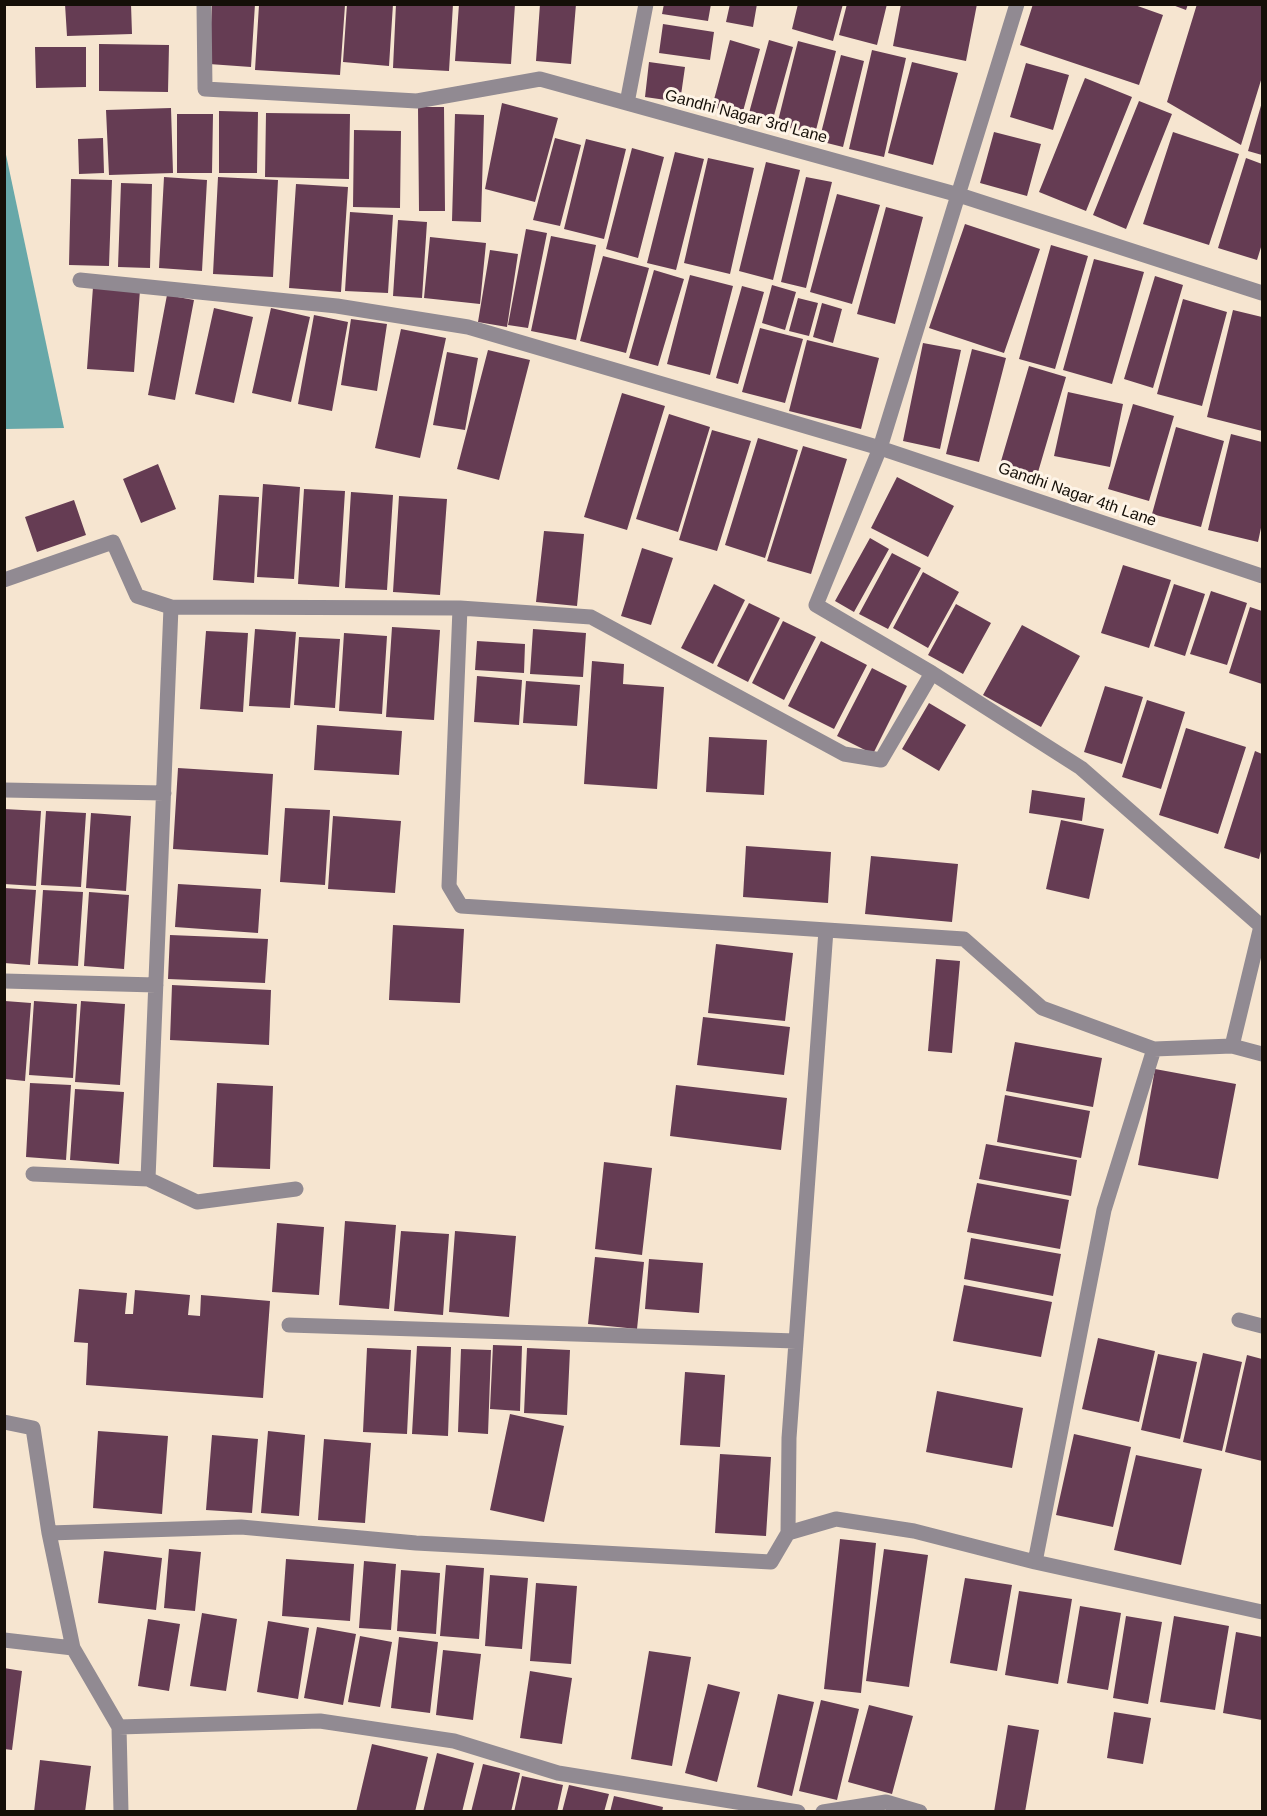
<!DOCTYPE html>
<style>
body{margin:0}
#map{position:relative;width:1267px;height:1816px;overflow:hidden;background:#f6e5d0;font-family:Arial,sans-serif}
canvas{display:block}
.frame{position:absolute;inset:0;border:6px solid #150f08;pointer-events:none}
</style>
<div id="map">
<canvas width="1267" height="1816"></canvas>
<div class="frame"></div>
</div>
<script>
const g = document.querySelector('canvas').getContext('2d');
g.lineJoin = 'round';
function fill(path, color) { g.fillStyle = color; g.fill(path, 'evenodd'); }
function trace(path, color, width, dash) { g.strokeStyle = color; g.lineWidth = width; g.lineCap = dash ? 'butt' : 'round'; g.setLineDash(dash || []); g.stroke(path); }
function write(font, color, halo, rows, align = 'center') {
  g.font = font + ' Arial,sans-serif'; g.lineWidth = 6; g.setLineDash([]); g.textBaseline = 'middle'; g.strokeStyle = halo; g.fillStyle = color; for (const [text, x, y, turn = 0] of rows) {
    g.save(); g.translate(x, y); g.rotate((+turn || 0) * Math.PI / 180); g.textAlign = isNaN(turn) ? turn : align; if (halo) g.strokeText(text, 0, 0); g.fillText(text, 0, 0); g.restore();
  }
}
fill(new Path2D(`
 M4,150H5L64,428L5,429Z`), '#68a8a9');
fill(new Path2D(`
 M65,4H131L132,34L67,36Z
 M212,4H255L251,67L209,64Z
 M347,4H393L389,66L343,62Z
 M396,4H453L449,71L393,68Z
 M459,4H515L511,64L455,61Z
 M540,4H576L571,64L536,61Z
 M664,4H711L708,21L662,14Z
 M730,4H757L753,27L726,22Z
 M798,4H843L833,41L792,29Z
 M847,4H887L877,45L839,35Z
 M901,4H977L966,61L893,46Z
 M1033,4H1132L1163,15L1139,85L1020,45Z
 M1170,4H1188L1186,10Z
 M1197,4H1262V77L1241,145L1167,102Z
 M259,5H345L340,75L255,70Z
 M663,24L714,32L710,60L659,53Z
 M730,40L760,49L742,115L712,107Z
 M769,40L793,47L773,119L749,113Z
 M798,41L836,51L815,134L777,125Z
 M99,44L169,45L168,92L99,91Z
 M35,47H86V87L36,88Z
 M872,50L906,58L884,157L849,149Z
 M841,55L864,61L843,147L819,141Z
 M649,62L685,67L680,102L645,97Z
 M912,62L958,73L933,165L888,153Z
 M1026,63L1069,75L1053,130L1010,117Z
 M1085,78L1132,97L1086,211L1039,192Z
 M1139,101L1172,114L1126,229L1093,215Z
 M1262,102V155L1248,151Z
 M502,103L558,118L535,202L485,189Z
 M418,107H444L445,211H419Z
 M171,108L173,173L109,175L106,110Z
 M219,111L258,112L257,173H219Z
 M266,113L350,114L349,179L265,177Z
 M177,114H213L212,173H177Z
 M455,114L484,115L481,222L452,221Z
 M354,130L401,131L400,208L353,207Z
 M994,132L1041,144L1027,196L980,183Z
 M1173,132L1239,154L1209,245L1143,224Z
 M103,138L104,173L79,174L78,139Z
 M555,138L581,145L560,226L533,220Z
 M586,139L626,149L604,239L564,229Z
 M632,148L664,157L638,258L606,249Z
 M675,152L704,159L676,270L647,263Z
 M708,158L754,168L730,274L684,263Z
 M1246,158L1262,164V244L1257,260L1218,248Z
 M766,162L800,170L773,280L739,271Z
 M164,177L207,180L202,271L159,268Z
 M218,177L278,180L273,277L213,274Z
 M806,177L832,182L806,288L781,282Z
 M71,179L112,180L109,266L69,265Z
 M121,183L152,184L150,268L118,267Z
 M296,184L348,187L341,292L289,288Z
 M837,194L880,205L852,304L810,292Z
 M886,207L923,217L895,324L857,314Z
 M350,212L393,215L388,293L345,291Z
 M398,220L427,222L422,298L393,296Z
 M965,224L1040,249L1004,353L929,328Z
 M526,229L547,233L528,328L508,325Z
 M551,236L596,245L576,340L531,331Z
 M430,237L486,243L480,304L424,298Z
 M1051,245L1088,256L1055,369L1019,359Z
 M490,250L518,254L507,327L478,322Z
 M603,256L649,268L626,353L580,341Z
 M1094,259L1144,272L1112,384L1063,370Z
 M654,270L684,279L658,366L629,358Z
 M690,275L733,286L710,375L667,364Z
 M1155,276L1183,285L1153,388L1124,379Z
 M772,285L796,292L785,330L762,323Z
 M742,286L764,292L738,384L716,378Z
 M93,287L140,290L134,372L87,369Z
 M167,295L194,300L175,400L148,395Z
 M798,298L818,303L809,336L789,331Z
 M1183,299L1227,312L1202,406L1157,394Z
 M822,303L842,309L833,343L813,337Z
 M214,308L253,317L234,403L195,394Z
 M271,308L310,317L291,402L252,393Z
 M1233,310L1262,317V431L1207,417Z
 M314,315L348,322L332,411L298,404Z
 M351,319L387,324L377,391L341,385Z
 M760,328L803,339L785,403L742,392Z
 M401,329L446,338L420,458L375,448Z
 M807,340L879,358L861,429L789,411Z
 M923,343L961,350L940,449L903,441Z
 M972,349L1006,358L979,462L946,454Z
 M488,350L530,360L499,480L457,469Z
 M447,352L478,358L465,430L433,425Z
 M1029,366L1066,377L1036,479L999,468Z
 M1068,392L1123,404L1110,467L1054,456Z
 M622,393L665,406L627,530L584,517Z
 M1133,404L1174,416L1149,501L1108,489Z
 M669,414L710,427L678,532L636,519Z
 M1176,427L1224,441L1201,527L1152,514Z
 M712,430L751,441L717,551L679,540Z
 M1231,434L1262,442V523L1258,542L1208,530Z
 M758,438L798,450L765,558L725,545Z
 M803,446L847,459L811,574L767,561Z
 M158,464L176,509L141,523L123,479Z
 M897,477L954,506L928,557L871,528Z
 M263,484L300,487L294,579L257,577Z
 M304,489L345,491L339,587L298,584Z
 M351,492L393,495L387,590L345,588Z
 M219,495L259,497L254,583L213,580Z
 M399,496L447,499L440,595L393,592Z
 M74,500L86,535L37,552L25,517Z
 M544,531L584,534L577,606L536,602Z
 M870,538L889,549L854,612L835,601Z
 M642,548L673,558L651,625L621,616Z
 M892,553L921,568L888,629L859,614Z
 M1123,565L1171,580L1149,648L1101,633Z
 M923,572L959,592L928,648L893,628Z
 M714,584L745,600L713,664L681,648Z
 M1174,584L1205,594L1185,656L1154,646Z
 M1211,591L1247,603L1227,665L1190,654Z
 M749,603L780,618L748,682L717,666Z
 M956,604L991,623L963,674L928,655Z
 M1250,607L1262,611V684L1229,673Z
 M783,621L816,637L784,700L752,683Z
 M1022,625L1080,656L1041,727L983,695Z
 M392,627L440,630L434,720L386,717Z
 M255,629L296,632L290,708L249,706Z
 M533,629L586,633L583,677L530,674Z
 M206,631L248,633L243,712L200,709Z
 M344,633L387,636L382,714L339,711Z
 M299,637L340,639L335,708L294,705Z
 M477,641L525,644L524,673L475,670Z
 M821,641L867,665L834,729L788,706Z
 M592,661L624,664L623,684L664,687L657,789L584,784Z
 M872,668L907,686L873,754L837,736Z
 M477,676L522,680L519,725L474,722Z
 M526,681L580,685L577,726L523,723Z
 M1105,686L1143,697L1122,764L1084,752Z
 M1147,700L1185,712L1161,789L1122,777Z
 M929,703L966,725L939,771L902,749Z
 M317,725L402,731L399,775L314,770Z
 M1186,728L1246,747L1218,834L1159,815Z
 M709,737L767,740L764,795L706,792Z
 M1255,751L1262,754V847L1259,859L1224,848Z
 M178,768L273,774L268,855L173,849Z
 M1032,790L1085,798L1082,821L1029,813Z
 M285,808L330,810L325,885L280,882Z
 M4,809L41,811L36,886L4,884Z
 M46,811L86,813L81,887L41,885Z
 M91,813L131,816L126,891L86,888Z
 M333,816L401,821L395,893L328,889Z
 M1061,820L1104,829L1089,899L1046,889Z
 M746,846L831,852L828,903L743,897Z
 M871,856L958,864L952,922L865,914Z
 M178,884L261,889L258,933L175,927Z
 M4,888L36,890L30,965L4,963Z
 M43,890L83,892L78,966L38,964Z
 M89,892L129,895L124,969L84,966Z
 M393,925L464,929L460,1003L389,1000Z
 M170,935L268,939L265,983L168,979Z
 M716,944L793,953L785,1021L708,1013Z
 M936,959L960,961L952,1053L928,1051Z
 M172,985L271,990L269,1045L170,1040Z
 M5,1001L31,1003L25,1081L5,1079Z
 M34,1001L77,1004L73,1078L29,1075Z
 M81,1001L125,1004L120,1085L75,1082Z
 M703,1017L790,1027L784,1075L697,1065Z
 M1015,1042L1102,1058L1093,1107L1006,1091Z
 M1155,1069L1236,1084L1218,1179L1138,1165Z
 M30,1083L71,1085L66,1160L26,1157Z
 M217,1083L273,1086L270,1169L213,1167Z
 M676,1085L787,1098L781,1150L670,1136Z
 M75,1089L124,1092L119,1164L70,1160Z
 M1005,1095L1090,1111L1081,1158L997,1142Z
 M986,1144L1077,1160L1071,1196L979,1179Z
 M604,1162L652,1168L642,1255L595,1249Z
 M977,1183L1069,1200L1060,1249L967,1232Z
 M345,1221L396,1225L389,1309L339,1305Z
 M277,1223L324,1227L319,1295L272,1292Z
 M401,1231L449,1234L443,1315L394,1311Z
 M455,1231L516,1236L509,1317L449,1312Z
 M971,1238L1061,1254L1053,1296L964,1279Z
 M595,1257L644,1262L637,1329L588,1324Z
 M649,1259L703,1263L699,1313L645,1309Z
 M964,1285L1052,1302L1041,1357L953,1341Z
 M79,1289L127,1293L125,1314H133L135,1290L190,1295L188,1315L200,1316L201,1295L270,1301L263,1398L86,1385L88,1343L74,1342Z
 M1098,1338L1155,1351L1139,1422L1082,1409Z
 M493,1345L522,1346L520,1411L490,1409Z
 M417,1346L451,1347L448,1436L412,1434Z
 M367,1348L411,1350L407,1434L363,1432Z
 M527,1348L570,1350L567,1415L524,1413Z
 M461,1349L491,1350L488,1434L458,1432Z
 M1203,1353L1242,1362L1222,1451L1183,1442Z
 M1158,1354L1197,1362L1180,1439L1141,1430Z
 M1247,1355L1262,1359V1461L1225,1452Z
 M685,1372L725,1375L720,1447L680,1445Z
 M937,1391L1023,1408L1012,1468L926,1452Z
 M510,1414L564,1426L544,1522L490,1510Z
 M98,1431L168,1436L162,1514L93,1508Z
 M268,1431L305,1435L299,1516L261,1513Z
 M1074,1434L1131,1447L1113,1527L1056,1515Z
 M212,1435L258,1439L252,1513L206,1510Z
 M324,1439L371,1443L365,1523L318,1520Z
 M720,1454L771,1457L766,1536L715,1533Z
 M1136,1455L1202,1469L1181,1565L1114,1550Z
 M840,1539L876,1543L861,1693L824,1689Z
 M169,1549L201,1552L195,1611L164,1608Z
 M884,1549L928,1555L909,1687L866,1681Z
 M104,1551L162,1558L156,1610L98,1603Z
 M286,1559L354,1564L350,1621L282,1616Z
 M364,1561L396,1564L391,1630L359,1628Z
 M446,1565L484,1568L479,1639L440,1636Z
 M401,1570L440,1573L436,1634L397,1631Z
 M490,1575L528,1578L522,1649L485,1646Z
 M965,1578L1012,1585L997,1671L950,1663Z
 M536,1583L577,1586L571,1664L530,1661Z
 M1019,1591L1072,1599L1058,1684L1005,1675Z
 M1080,1606L1121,1613L1108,1690L1067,1683Z
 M202,1613L237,1619L226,1691L190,1686Z
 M1126,1616L1162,1622L1148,1704L1113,1698Z
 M1174,1616L1229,1626L1215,1710L1160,1702Z
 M148,1619L180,1624L169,1691L138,1686Z
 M268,1621L309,1628L298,1699L257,1692Z
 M317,1627L356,1634L343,1705L304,1698Z
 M1236,1632L1262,1637V1720L1223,1713Z
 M360,1636L392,1642L380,1707L348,1702Z
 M399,1637L438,1642L430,1713L391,1708Z
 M443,1650L481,1654L473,1720L436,1715Z
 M649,1651L691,1657L672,1766L631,1759Z
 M4,1668L22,1671L12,1750L4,1749Z
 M530,1671L572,1678L562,1744L520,1738Z
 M708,1684L740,1692L717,1782L685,1773Z
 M778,1694L814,1702L792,1796L757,1787Z
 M821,1700L859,1709L837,1800L799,1791Z
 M869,1705L913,1716L892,1794L848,1782Z
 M1114,1712L1151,1718L1143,1764L1107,1758Z
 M1008,1725L1039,1730L1025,1812H994Z
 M372,1744L428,1757L415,1812H356Z
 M437,1753L474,1763L462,1812H423Z
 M40,1760L91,1766L85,1812H34Z
 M483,1764L520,1773L511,1812H471Z
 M522,1776L563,1785L557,1812H514Z
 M569,1785L609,1794L604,1812H562Z
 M614,1796L663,1807L662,1812H610Z`), '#653c53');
trace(new Path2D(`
 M204,4L205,89L417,101L540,79L959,195L1262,293
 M1017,4L880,448L816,605L932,673L1081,768L1261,926L1232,1046
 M627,103L646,4
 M80,280L337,306L468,327L880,448L1262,576
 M4,580L113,542L137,596L171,607L460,608L591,617L844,754L881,760L932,673
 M171,607L148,1179L197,1202L296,1189
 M460,608L449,886L461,906L964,939L1042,1008L1154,1049L1232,1046L1262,1054
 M4,790L164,793
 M4,981L156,985
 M33,1174L148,1179
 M1239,1320L1262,1326
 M289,1325L796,1341
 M4,1422L33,1428L49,1533L73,1648L119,1727L121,1812
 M49,1533L241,1527L416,1543L771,1562L788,1533L789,1438L826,930
 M788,1533L836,1519L914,1531L1035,1562L1262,1612
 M1035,1562L1104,1210L1154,1049
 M4,1640L73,1648
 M119,1727L320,1721L454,1741L558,1773L798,1812
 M823,1812L886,1802L920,1812`), '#918a92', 15);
write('16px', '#150f08', '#fef4e7', [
 ["Gandhi Nagar 3rd Lane",746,117,15],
 ["Gandhi Nagar 4th Lane",1077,495,19]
]);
</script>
